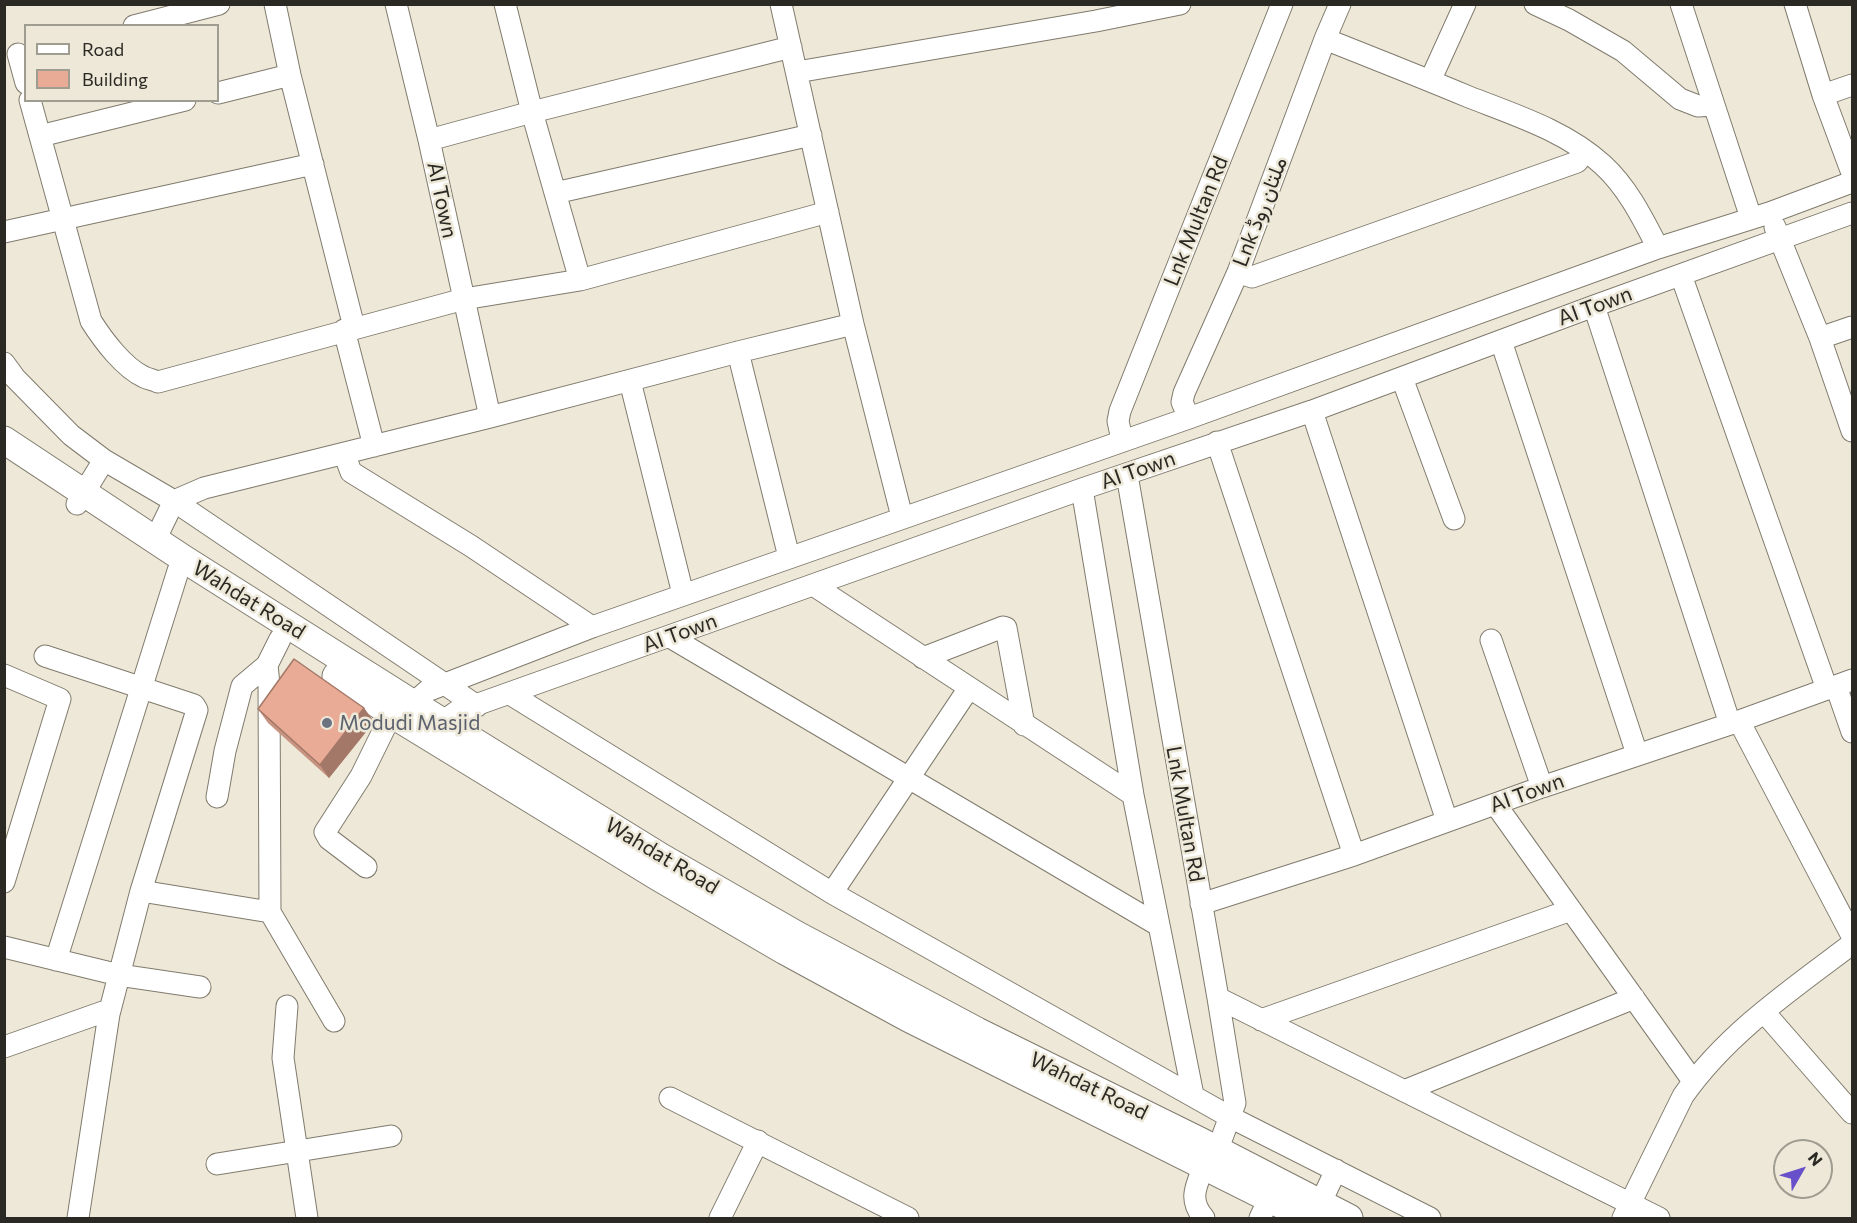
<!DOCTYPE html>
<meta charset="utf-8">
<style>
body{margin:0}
#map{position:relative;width:1857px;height:1223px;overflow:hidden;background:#ede8d8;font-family:Commissioner,sans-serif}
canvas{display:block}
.frame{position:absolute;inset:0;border:6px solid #2b2923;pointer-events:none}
.legend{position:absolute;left:24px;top:24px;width:195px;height:78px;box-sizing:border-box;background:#ede8d8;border:2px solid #9f9c90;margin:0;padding:8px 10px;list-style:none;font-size:18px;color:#2b2923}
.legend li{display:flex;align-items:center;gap:12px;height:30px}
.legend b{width:30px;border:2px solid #9f9c90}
.north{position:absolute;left:1773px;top:1139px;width:60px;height:60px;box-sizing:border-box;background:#ede8d8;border:2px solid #9f9c90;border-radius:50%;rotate:51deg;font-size:16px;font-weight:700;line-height:24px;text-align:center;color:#2b2923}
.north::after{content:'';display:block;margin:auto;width:21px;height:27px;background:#6850ca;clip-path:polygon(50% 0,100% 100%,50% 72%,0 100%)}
</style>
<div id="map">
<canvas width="1857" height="1223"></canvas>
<div class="frame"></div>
<ul class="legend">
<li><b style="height:8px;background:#fff"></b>Road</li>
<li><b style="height:16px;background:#e9ab95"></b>Building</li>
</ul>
<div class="north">N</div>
</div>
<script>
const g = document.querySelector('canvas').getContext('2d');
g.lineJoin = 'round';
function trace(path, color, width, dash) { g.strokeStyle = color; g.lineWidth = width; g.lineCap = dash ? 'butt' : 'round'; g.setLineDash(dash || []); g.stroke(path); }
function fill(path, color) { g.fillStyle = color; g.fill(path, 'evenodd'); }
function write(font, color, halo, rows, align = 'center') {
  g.font = font + ' Commissioner,Vazirmatn,sans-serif'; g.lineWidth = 5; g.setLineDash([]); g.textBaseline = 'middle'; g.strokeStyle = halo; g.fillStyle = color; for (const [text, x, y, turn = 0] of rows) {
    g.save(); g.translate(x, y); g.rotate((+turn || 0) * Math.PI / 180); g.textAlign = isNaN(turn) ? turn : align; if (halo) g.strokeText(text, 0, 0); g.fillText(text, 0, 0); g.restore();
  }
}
const minor = new Path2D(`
 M275,4L290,75L354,327
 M396,4L429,140L490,417
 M505,4L532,112L580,280
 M781,4L853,324L902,517
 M1535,4L1569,20L1623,51L1680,99L1698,106L1713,105
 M1681,4L1751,218
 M1795,4L1823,95L1852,173
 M134,26L219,4
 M1325,39C1373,58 1421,77 1469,97C1515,115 1566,131 1603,165C1628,188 1643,219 1658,248
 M18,54L26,83
 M797,72L1096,21L1180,4
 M1430,81L1465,4
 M218,93L290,75
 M1823,95L1852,85
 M30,100L91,321C103,340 124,368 144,377C148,379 154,380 158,382L464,299L580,280L828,212
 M40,136L185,100
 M429,140L532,112L791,47
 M555,193L811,135
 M1775,227L1820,338L1852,431
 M4,232L313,164
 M1238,272L1252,277L1577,162L1585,151
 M1681,275L1827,689
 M1594,306L1730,724
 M344,330L374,446
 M1820,338L1852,327
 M1501,341L1637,754
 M738,352L789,557
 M4,363L15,378L71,435L104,460L174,501L477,706
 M1402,378L1454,519
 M630,381L683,594
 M1312,411L1447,821
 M1189,418L1182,402L1184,393L1238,272L1325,39L1340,4
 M1122,440L1118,421L1120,411L1282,4
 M1217,442L1354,855
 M344,453L351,472L471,546L592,627
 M1127,475L1218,998L1235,1103L1217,1151
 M1082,489L1133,795L1193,1095
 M77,504L104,460
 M155,540L174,501L204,488L490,417L738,352L853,324
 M813,585L1133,795
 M670,637L1158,925
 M280,639L267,665L269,684L270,912L334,1021
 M1491,640L1542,787
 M45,656L194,705L197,710L141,891L109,1014L78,1218
 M923,658L1003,627L1006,628L1024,725
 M4,675L60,699L4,882
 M1836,686L1852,732
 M510,694L832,893L1230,1117L1430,1218
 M407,716L418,699L427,691L592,627L1189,418L1658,248L1769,213L1852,182
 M1739,721L1852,936
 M435,734L449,717L456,712L1082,489L1312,411L1594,306L1852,213
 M217,797L225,751L242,686L267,665
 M1496,805L1693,1081
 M366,867L329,839L325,832L361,776L392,713
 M141,891L270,912
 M832,893L969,688
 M1201,904L1354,855L1542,787L1739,721L1852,680
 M4,947L119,975L200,987
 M56,960L178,571L184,559
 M1218,998L1659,1218
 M287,1006L283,1058L307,1218
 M1764,1012L1852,1113
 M1261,1020L1571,910
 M4,1047L103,1012L109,1014
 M1404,1091L1634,998
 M670,1098L908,1218
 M217,1164L391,1136
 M1312,1215L1320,1204L1336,1170
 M720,1218L758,1141
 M1204,1218C1188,1200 1196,1186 1204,1166
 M1260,1218L1269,1199
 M1623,1218L1683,1096C1726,1034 1792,989 1852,944`);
const major = new Path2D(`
 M4,440L184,559L415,705L661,857L797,935L977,1031L1200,1141L1349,1218
 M336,676L403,721L658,877L785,951L908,1018L1302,1215`);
trace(minor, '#807b6d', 23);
trace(major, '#807b6d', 29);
trace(minor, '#fff', 21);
trace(major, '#fff', 27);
fill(new Path2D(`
 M364,708L374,722L329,778L268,723L258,709Z`), '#c89380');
fill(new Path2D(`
 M364,708L374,722L329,778L320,765Z`), '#a37868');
const building = new Path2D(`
 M294,659L364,708L320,765L258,709Z`);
fill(building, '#e9ab95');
trace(building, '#a37868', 1.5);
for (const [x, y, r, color] of [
 [327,723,6,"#6b7280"]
]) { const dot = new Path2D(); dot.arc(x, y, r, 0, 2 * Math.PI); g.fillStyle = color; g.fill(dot); trace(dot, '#ede8d8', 2); }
write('21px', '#2b2923', '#ede8d8', [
 ["AI Town",442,200,78],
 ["Lnk ملتان روڈ",1260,212,-69],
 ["Lnk Multan Rd",1196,221,-68],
 ["AI Town",1595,306,-20],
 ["AI Town",1138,470,-19],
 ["Wahdat Road",249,600,32],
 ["AI Town",680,633,-20],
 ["AI Town",1527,793,-20],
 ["Lnk Multan Rd",1185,814,80],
 ["Wahdat Road",662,856,31],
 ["Wahdat Road",1089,1086,26]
]);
write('21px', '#5b616d', '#ede8d8', [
 ["Modudi Masjid",339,723]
], 'left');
</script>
